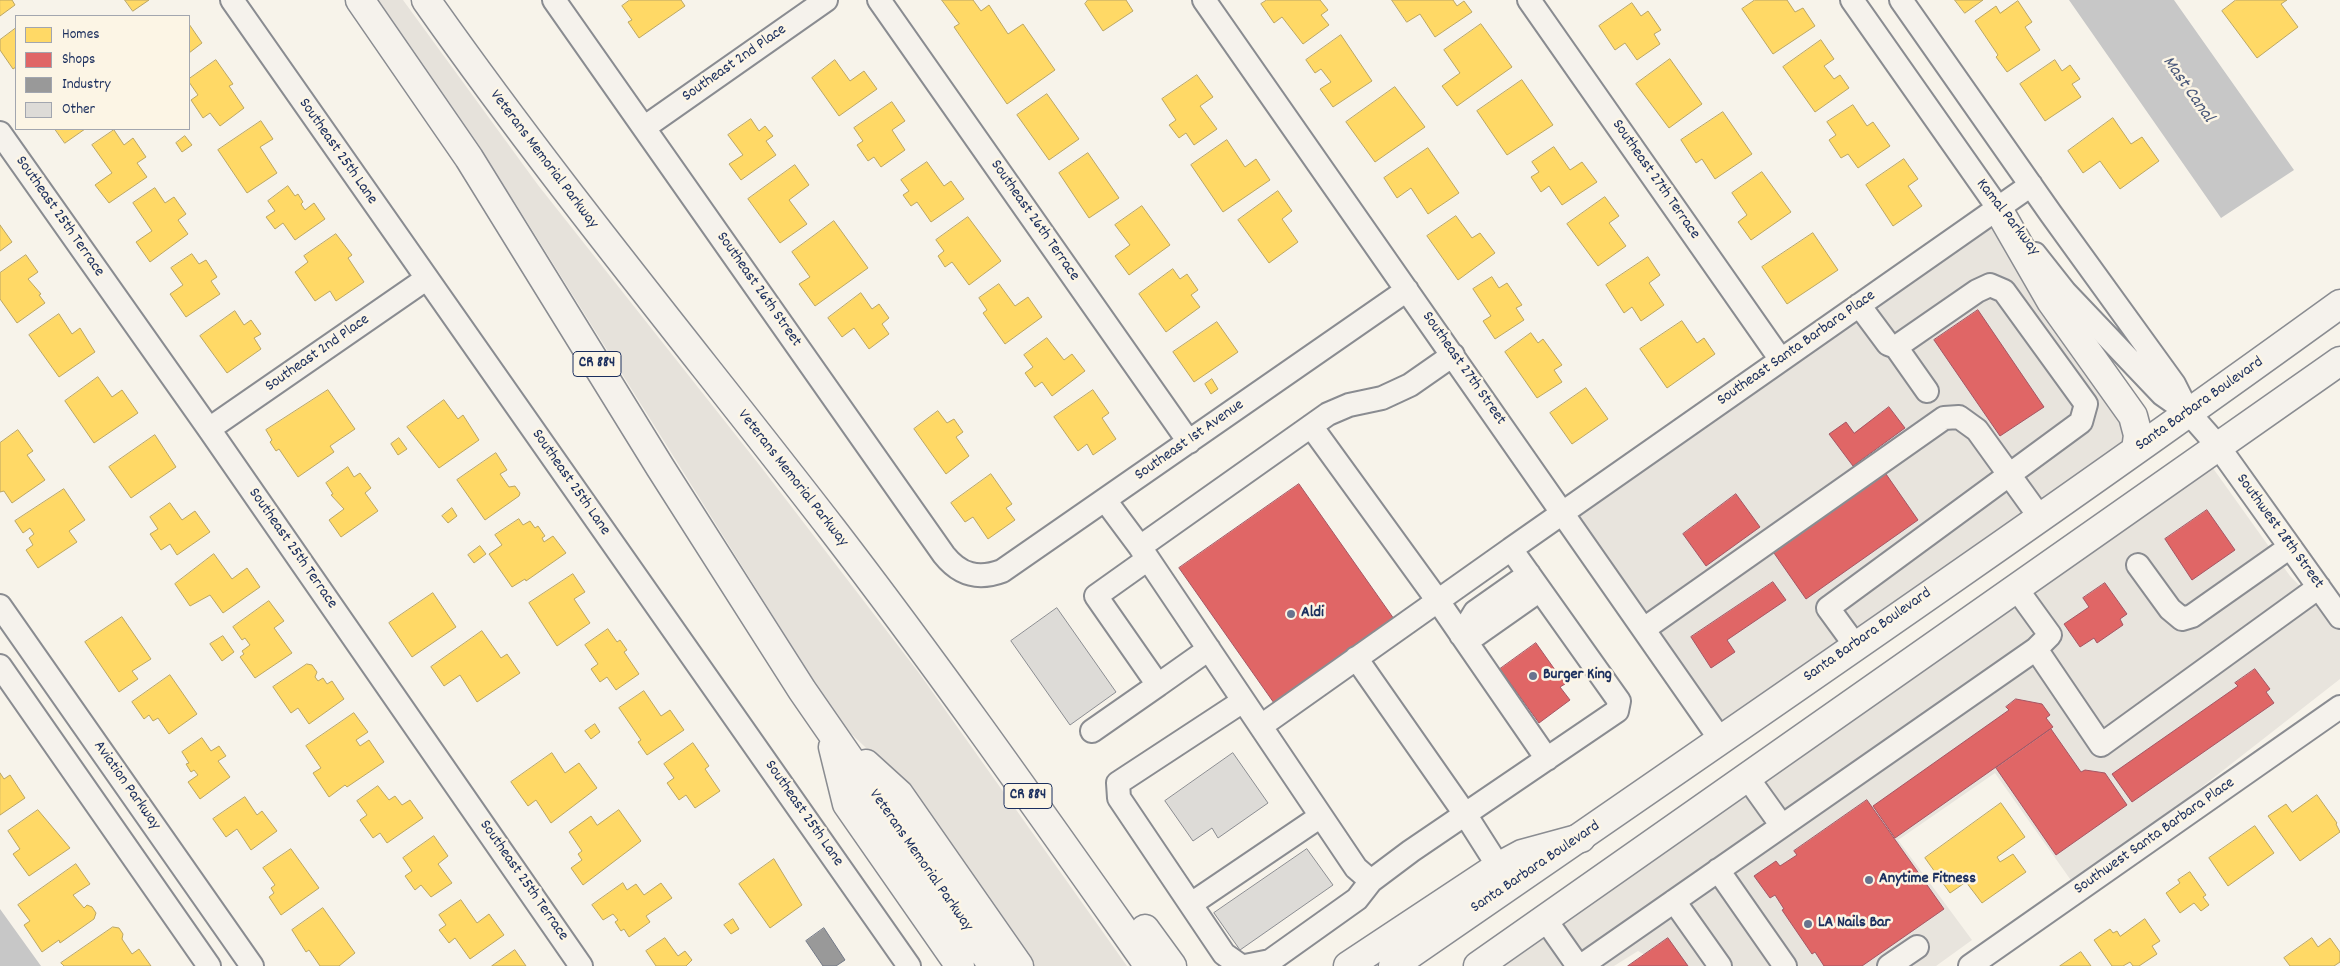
<!DOCTYPE html>
<style>
body{margin:0}
#map{position:relative;width:2340px;height:966px;overflow:hidden;background:#f7f3ea;font-family:Dekko,sans-serif}
canvas{display:block}
.legend{position:absolute;left:15px;top:15px;width:175px;height:115px;box-sizing:border-box;background:#fcf5e5;border:1px solid #a2a6af;margin:0;padding:6px 9px;list-style:none;font-size:15px;color:#1b2f5e}
.legend li{display:flex;align-items:center;gap:10px;height:25px}
.legend b{width:25px;border:1px solid #a2a6af}
</style>
<div id="map">
<canvas width="2340" height="966"></canvas>
<ul class="legend">
<li><b style="height:14px;background:#ffd966"></b>Homes</li>
<li><b style="height:14px;background:#e06666"></b>Shops</li>
<li><b style="height:14px;background:#999"></b>Industry</li>
<li><b style="height:14px;background:#dddbd7"></b>Other</li>
</ul>
</div>
<script>
const g = document.querySelector('canvas').getContext('2d');
g.lineJoin = 'round';
function fill(path, color) { g.fillStyle = color; g.fill(path, 'evenodd'); }
function trace(path, color, width, dash) { g.strokeStyle = color; g.lineWidth = width; g.lineCap = dash ? 'butt' : 'round'; g.setLineDash(dash || []); g.stroke(path); }
function write(font, color, halo, rows, align = 'center') {
  g.font = font + ' Dekko,sans-serif'; g.lineWidth = 5; g.setLineDash([]); g.textBaseline = 'middle'; g.strokeStyle = halo; g.fillStyle = color; for (const [text, x, y, turn = 0] of rows) {
    g.save(); g.translate(x, y); g.rotate((+turn || 0) * Math.PI / 180); g.textAlign = isNaN(turn) ? turn : align; if (halo) g.strokeText(text, 0, 0); g.fillText(text, 0, 0); g.restore();
  }
}
fill(new Path2D(`
 M1980,204L2125,427L2126,445L1710,734L1561,516Z
 M2210,464L2290,576L2335,621L2340,630V679L2075,886L1995,773L1898,840L1972,940L1936,966H1653L1645,955L1638,951L1614,966H1495Z`), '#e8e4dd');
fill(new Path2D(`
 M378,0H403L538,185L761,467L919,673L1127,966H1031L910,790L840,723L514,201Z`), '#e6e2db');
fill(new Path2D(`
 M2069,0H2174L2294,170L2221,218Z
 M0,909L41,966H0Z`), '#c7c7c7');
const homes = new Path2D(`
 M0,0H12L15,5L0,16Z
 M125,0H149L133,11Z
 M630,0H681L685,6L639,38L628,22L632,20L622,6Z
 M942,0H973L981,11L989,5L1008,34L1023,24L1055,70L1007,104L954,27L959,24Z
 M1088,0H1126L1133,11L1103,31L1085,4Z
 M1267,0H1320L1328,10L1321,15L1329,25L1303,44L1282,17L1274,23L1261,4Z
 M1392,0H1453L1457,6L1464,1L1472,12L1435,37L1420,14L1407,22Z
 M1755,0H1787L1795,12L1803,8L1815,26L1773,54L1742,9Z
 M1955,0H1983L1965,13Z
 M2236,0H2287L2281,4L2298,27L2257,58L2222,11Z
 M2018,1L2032,22L2025,27L2040,50L2007,72L1996,57L1998,55L1975,21L1996,6L2000,13Z
 M1632,3L1641,16L1648,11L1661,30L1654,34L1660,44L1637,60L1625,43L1615,50L1599,26Z
 M189,24L202,43L189,53Z
 M1481,24L1512,67L1457,106L1442,86L1460,73L1444,50Z
 M16,28V67L13,69L0,50V40Z
 M1341,35L1372,81L1333,107L1320,89L1331,82L1321,69L1315,73L1306,60Z
 M1821,40L1834,59L1824,66L1834,79L1840,75L1849,88L1815,112L1783,67Z
 M1670,59L1702,104L1669,128L1636,84Z
 M216,60L233,84L229,86L244,108L220,126L210,113L203,118L191,100L198,95L189,82V79Z
 M835,60L850,81L864,71L877,89L839,116L812,78Z
 M2055,60L2062,71L2070,65L2080,79L2072,84L2081,97L2045,121L2020,84Z
 M1197,75L1213,97L1200,106L1217,129L1194,145L1186,133L1179,138L1169,125L1176,120L1162,99Z
 M1522,80L1553,125L1507,155L1477,111Z
 M1395,87L1425,127L1375,162L1346,122Z
 M1047,94L1079,139L1049,160L1017,115Z
 M892,102L905,121L892,130L905,150L881,167L874,157L868,161L857,145L863,141L854,128Z
 M1853,105L1867,126L1873,122L1890,146L1858,168L1848,154L1841,158L1829,140L1836,135L1827,122Z
 M1723,112L1752,154L1715,179L1702,159L1696,163L1681,140Z
 M2113,118L2131,144L2142,137L2159,161L2120,189L2100,161L2083,173L2068,151Z
 M751,119L759,131L765,126L773,136L766,141L776,155L741,180L729,164L743,155L728,135Z
 M261,121L273,139L260,147L277,173L247,193L218,150Z
 M55,129H85L65,143Z
 M114,130L124,145L133,138L146,157L137,163L147,177L109,203L95,185L112,173L92,145Z
 M185,136L192,145L182,152L176,143Z
 M1227,140L1245,167L1256,159L1270,180L1223,212L1191,165Z
 M1554,147L1570,170L1582,162L1597,182L1562,205L1549,186L1541,192L1531,177L1539,172L1532,162Z
 M1428,148L1459,193L1428,214L1411,188L1397,198L1384,178Z
 M1088,153L1119,198L1089,218L1059,173Z
 M1904,159L1918,179L1908,186L1922,206L1893,226L1866,185Z
 M927,162L944,186L951,181L964,199L931,222L917,202L911,206L903,195L909,191L901,180Z
 M795,165L809,185L789,200L807,224L780,243L748,199Z
 M1762,172L1791,212L1751,240L1738,222L1747,215L1732,193Z
 M288,186L295,196L298,194L303,202L301,204L305,210L314,203L325,219L295,240L283,223L275,229L266,217L275,211L268,201Z
 M155,188L165,203L174,197L186,214L178,220L188,234L150,262L136,242L152,231L133,203Z
 M1278,191L1292,211L1282,219L1298,242L1269,263L1238,220Z
 M1605,197L1619,216L1609,223L1626,246L1598,266L1567,224Z
 M1142,206L1170,245L1129,275L1115,256L1130,245L1115,225Z
 M1456,216L1472,238L1480,233L1495,253L1458,280L1427,236Z
 M968,217L1001,261L969,285L952,262L945,267L938,256L944,251L936,240Z
 M834,221L868,268L815,306L799,284L810,277L792,252Z
 M0,225L12,242L0,251Z
 M1813,233L1838,270L1787,304L1762,267Z
 M336,234L352,255L348,258L364,282L336,301L330,291L315,301L295,272L308,262L304,256Z
 M192,254L199,264L206,260L217,277L211,281L220,294L186,317L170,294L183,285L171,268Z
 M26,255L38,272L28,279L41,294L39,295L45,303L17,323L0,299V273Z
 M1648,257L1660,275L1649,283L1664,305L1641,321L1632,307L1624,313L1606,285Z
 M1173,269L1180,279L1187,274L1198,290L1191,295L1200,307L1166,332L1139,294Z
 M1492,277L1499,288L1507,283L1522,305L1516,308L1524,320L1495,339L1483,321L1491,316L1473,289Z
 M999,284L1015,306L1028,297L1042,317L1005,344L983,313L987,310L979,298Z
 M861,293L872,309L879,304L889,318L882,324L889,334L869,349L854,328L842,337L828,318Z
 M235,311L244,325L251,320L261,334L254,338L261,349L227,373L200,336Z
 M59,314L72,334L80,328L95,352L59,377L29,335Z
 M1682,321L1697,343L1704,338L1715,354L1667,388L1640,349Z
 M1217,322L1238,352L1194,382L1173,352Z
 M1531,333L1538,343L1543,339L1562,365L1554,370L1562,382L1537,398L1505,352Z
 M1047,338L1064,360L1072,354L1085,371L1052,396L1042,382L1035,387L1025,373L1033,367L1024,355Z
 M98,377L112,397L122,390L138,413L94,443L65,401Z
 M1212,379L1218,389L1211,394L1205,384Z
 M1586,388L1608,419L1572,444L1550,413Z
 M328,390L355,429L330,446L334,452L298,477L279,449L276,451L270,442L272,440L266,430Z
 M1093,390L1109,413L1102,418L1116,439L1093,455L1087,444L1078,451L1054,417Z
 M444,400L458,419L463,415L479,440L439,468L407,427Z
 M938,411L947,423L954,419L963,432L956,437L969,456L946,474L914,429Z
 M18,430L33,451L27,455L45,480L12,503L4,491L0,492V443Z
 M155,435L176,467L131,498L109,467Z
 M399,438L407,449L398,455L391,444Z
 M496,453L507,470L500,474L509,487L515,486L520,493L519,496L485,520L457,480Z
 M348,467L354,477L360,473L371,488L365,493L378,511L341,537L329,520L344,509L331,495L333,494L326,483Z
 M991,474L1012,504L1006,508L1015,520L988,539L973,517L965,522L951,503Z
 M64,489L85,520L69,531L77,542L38,568L26,550L33,545L29,538L34,534L30,528L23,533L15,521Z
 M170,503L182,520L195,511L210,532L177,555L170,544L161,550L150,534L158,529L150,517Z
 M452,508L457,516L448,523L442,516Z
 M519,519L523,525L530,521L535,528L538,526L545,536L542,538L544,542L553,536L566,553L526,581L525,579L512,587L489,554L502,545L495,535Z
 M480,546L486,554L474,563L468,555Z
 M214,554L232,579L247,568L260,587L223,613L210,595L190,606L175,584Z
 M573,574L585,592L574,599L590,623L557,646L529,603Z
 M433,593L456,627L412,657L389,623Z
 M269,601L284,621L274,628L292,653L255,678L240,657L244,654L242,651L250,645L245,638L242,640L233,627Z
 M122,617L151,659L132,671L138,679L119,692L85,642Z
 M608,629L617,642L620,640L627,650L624,652L639,674L616,690L607,677L600,682L591,669L598,664L585,645Z
 M482,631L501,658L507,654L520,673L477,702L460,675L444,686L431,667Z
 M223,636L234,652L222,661L210,644Z
 M307,664L312,665L317,672L315,677L318,681L323,678L327,684L332,681L344,699L309,724L298,708L291,713L273,687Z
 M170,675L197,714L169,734L158,718L153,721L149,715L144,719L132,702Z
 M644,691L661,716L670,710L684,730L647,755L638,742L641,740L619,708Z
 M354,713L368,732L356,740L360,746L369,740L384,762L347,787L345,785L329,797L313,773L321,768L306,746Z
 M595,724L600,732L591,739L585,731Z
 M202,738L211,751L219,746L226,756L218,761L230,777L200,799L188,782L198,775L194,770L191,772L186,764L189,763L182,752Z
 M693,743L709,766L705,769L720,791L695,808L686,795L679,800L667,783L674,778L664,764Z
 M552,753L565,773L579,763L597,788L551,823L536,800L528,806L511,782Z
 M0,773L4,779L10,775L25,798L0,815Z
 M378,786L389,800L395,796L402,805L410,800L423,818L387,843L380,833L373,838L360,820L367,815L357,801Z
 M2317,795L2337,823L2336,824L2340,832L2300,861L2268,816L2286,804L2292,812Z
 M245,797L257,815L262,811L277,831L251,850L237,829L226,837L213,819Z
 M2001,803L2025,837L1997,857L2000,862L2013,854L2026,872L1982,903L1966,882L1950,893L1925,858Z
 M38,810L70,848L29,876L13,854L20,849L8,831Z
 M619,810L641,841L583,885L571,868L582,860L578,854L582,851L569,832L591,816L597,825Z
 M2255,826L2274,853L2228,886L2209,858Z
 M434,836L448,856L438,864L452,883L431,897L421,885L415,890L405,876L412,871L403,858Z
 M291,849L319,888L281,915L269,897L274,893L271,888L275,885L263,868Z
 M774,859L802,905L770,928L739,884Z
 M76,864L90,884L73,895L84,908L87,905L92,907L96,913L94,919L60,943L59,940L42,952L24,925L30,921L18,905Z
 M2190,872L2206,895L2203,897L2209,905L2201,911L2194,903L2180,913L2166,893L2180,883L2178,880Z
 M623,883L627,890L636,884L644,895L661,883L672,898L646,916L650,922L629,937L624,929L621,931L615,922L618,920L613,914L603,920L592,905Z
 M461,900L477,923L489,914L504,935L470,959L455,938L449,943L439,930L446,925L439,915Z
 M323,908L355,953L339,966H320L309,950L306,952L292,930Z
 M733,919L739,929L731,934L724,925Z
 M2145,919L2160,941L2152,946L2157,954L2139,966H2133L2130,962L2123,966H2112L2094,940L2110,929L2113,933L2117,931L2120,936Z
 M113,927L119,928L123,934L122,939L132,954L139,949L151,966H64L61,963Z
 M665,938L678,956L685,951L692,960L686,966H656L646,951Z
 M2312,938L2318,947L2330,938L2340,952V962L2334,966H2290L2284,958Z
 M515,950L526,966H492Z
 M2081,952L2091,966H2060Z`);
fill(homes, '#ffd966');
trace(homes, '#bba664', 1);
const shops = new Path2D(`
 M1978,310L2044,407L2000,436L1934,340Z
 M1889,407L1905,428L1853,466L1829,434L1846,422L1854,433Z
 M1886,474L1918,520L1806,599L1774,553Z
 M1299,484L1394,619L1274,703L1179,568Z
 M1736,494L1760,527L1706,566L1683,534Z
 M2207,510L2235,550L2192,580L2165,539Z
 M1773,582L1786,600L1727,640L1735,652L1711,668L1691,637Z
 M2105,583L2127,614L2120,619L2123,625L2097,643L2094,638L2080,647L2064,624L2089,607L2083,598Z
 M1536,643L1565,684L1560,687L1570,700L1539,723L1500,669Z
 M2255,669L2270,689L2266,692L2274,703L2132,802L2112,774L2238,686L2235,683Z
 M2016,699L2042,704L2050,715L2046,718L2053,727L1895,838L1873,806L2009,710L2006,707Z
 M2051,729L2081,772L2085,770L2105,773L2127,805L2056,855L1996,768Z
 M1867,800L1944,909L1862,966H1824L1815,952L1812,954L1782,910L1784,909L1775,895L1770,898L1754,876L1776,861L1780,866L1797,855L1794,851Z
 M1668,938L1688,966H1628Z`);
fill(shops, '#e06666');
trace(shops, '#a55664', 1);
const industry = new Path2D(`
 M824,928L845,960L836,966H823L806,941Z`);
fill(industry, '#999');
trace(industry, '#737987', 1);
const building = new Path2D(`
 M1057,608L1116,692L1070,725L1011,641Z
 M1233,753L1268,803L1218,838L1212,828L1193,841L1165,801Z
 M1307,849L1333,885L1240,950L1214,913Z`);
fill(building, '#dddbd7');
trace(building, '#8a8c91', 1);
const minor = new Path2D(`
 M232,0L909,966
 M554,0L944,555C960,575 978,580 1002,571L1407,290
 M879,0L1189,442
 M1204,0L1720,739
 M1529,0L1781,360
 M1852,0L2008,222
 M1901,0L2051,214L2174,384L2187,410
 M645,127L826,0
 M0,133L209,429L581,966
 M2035,254L2065,292L2162,394L2189,413L2218,446L2340,617
 M1896,347L1927,391
 M1311,426L1438,601L1547,759
 M209,429L426,279
 M1105,500L1140,547
 M1511,549L2031,185
 M1148,559L1096,596L1158,685L1209,649
 M2138,565L2170,609L2182,619L2192,616L2290,547
 M2016,588L2050,635L2036,649
 M0,606L252,966
 M1644,629L1944,418L1959,417L1977,430L2039,516
 M1461,635H1476L1540,590
 M1461,635L1475,612L1529,574
 M1855,645L1828,608L2081,422L2086,404L2004,291L1990,285L1977,291L1896,347L1888,344L1859,305
 M1356,658L1465,814L1507,880
 M0,666L209,966
 M1261,726L1511,549L1619,701L1617,711L1411,851L1371,881L1356,868L1140,547L1328,414L1349,405L1382,398L1410,385L1453,355
 M1092,731L1158,685
 M1747,777L1782,826
 M1718,870L1785,966
 M1674,901L1720,966
 M1191,904L1321,816
 M1545,919L1578,966
 M1241,966L1224,954L1119,798L1118,783L1243,701
 M1245,966L1270,961L1357,899L1371,881
 M1581,966L2036,649L2101,745L2319,587
 M1889,966L1917,947
 M1970,966L2340,707`);
const major = new Path2D(`
 M1998,209L2051,301L2133,416L2138,435L2136,450
 M1393,966C1710,747 2028,530 2340,304
 M1478,966L2340,361`);
const highway = new Path2D(`
 M360,0L469,158L660,467L802,690L993,966
 M426,0C554,182 696,353 832,529C942,672 1045,819 1149,966
 M833,747L847,804L960,966
 M866,764L899,794L1019,966
 M1145,929L1172,966
 M1348,966L1496,868L1522,854L1581,838`);
trace(minor, '#8a8c91', 26);
trace(major, '#8a8c91', 31);
trace(highway, '#8a8c91', 31);
trace(minor, '#f5f2ec', 22);
trace(major, '#f5f2ec', 28);
trace(highway, '#f5f2ec', 28);
for (const [x, y, r, color] of [
 [1291,614,5,"#68748f"],
 [1533,676,5,"#68748f"],
 [1869,880,5,"#68748f"],
 [1808,924,5,"#68748f"]
]) { const dot = new Path2D(); dot.arc(x, y, r, 0, 2 * Math.PI); g.fillStyle = color; g.fill(dot); trace(dot, '#fcf5e5', 2); }
for (const [x, y, w] of [
 [597,364,48],
 [1028,796,48]
]) { const box = new Path2D(); box.roundRect(x - w / 2, y - 12.5, w, 25, 4); g.fillStyle = '#fcf5e5'; g.fill(box); trace(box, '#1b2f5e', 1); }
write('bold 15px', '#1b2f5e', null, [
 ["CR 884",597,364],
 ["CR 884",1028,796]
]);
write('16px', '#1b2f5e', '#fcf5e5', [
 ["Southeast 2nd Place",735,64,-35],
 ["Southeast 25th Lane",337,152,55],
 ["Veterans Memorial Parkway",543,160,53],
 ["Southeast 27th Terrace",1655,180,55],
 ["Southeast 25th Terrace",59,217,55],
 ["Kamal Parkway",2007,218,52],
 ["Southeast 26th Terrace",1034,221,55],
 ["Southeast 26th Street",758,290,55],
 ["Southeast Santa Barbara Place",1797,349,-35],
 ["Southeast 2nd Place",318,354,-35],
 ["Southeast 27th Street",1463,369,55],
 ["Santa Barbara Boulevard",2200,405,-35],
 ["Southeast 1st Avenue",1190,441,-35],
 ["Veterans Memorial Parkway",792,479,52],
 ["Southeast 25th Lane",570,483,55],
 ["Southwest 28th Street",2279,532,54],
 ["Southeast 25th Terrace",292,549,55],
 ["Santa Barbara Boulevard",1868,636,-35],
 ["Aviation Parkway",126,786,55],
 ["Southeast 25th Lane",803,814,55],
 ["Southwest Santa Barbara Place",2155,837,-35],
 ["Veterans Memorial Parkway",920,861,55],
 ["Santa Barbara Boulevard",1536,868,-34],
 ["Southeast 25th Terrace",523,881,55]
]);
write('bold 16px', '#1b2f5e', '#fcf5e5', [
 ["Aldi",1301,614],
 ["Burger King",1543,676],
 ["Anytime Fitness",1879,880],
 ["LA Nails Bar",1818,924]
], 'left');
write('italic 18px', '#485779', '#fcf5e5', [
 ["Mast Canal",2187,90,55]
]);
</script>
